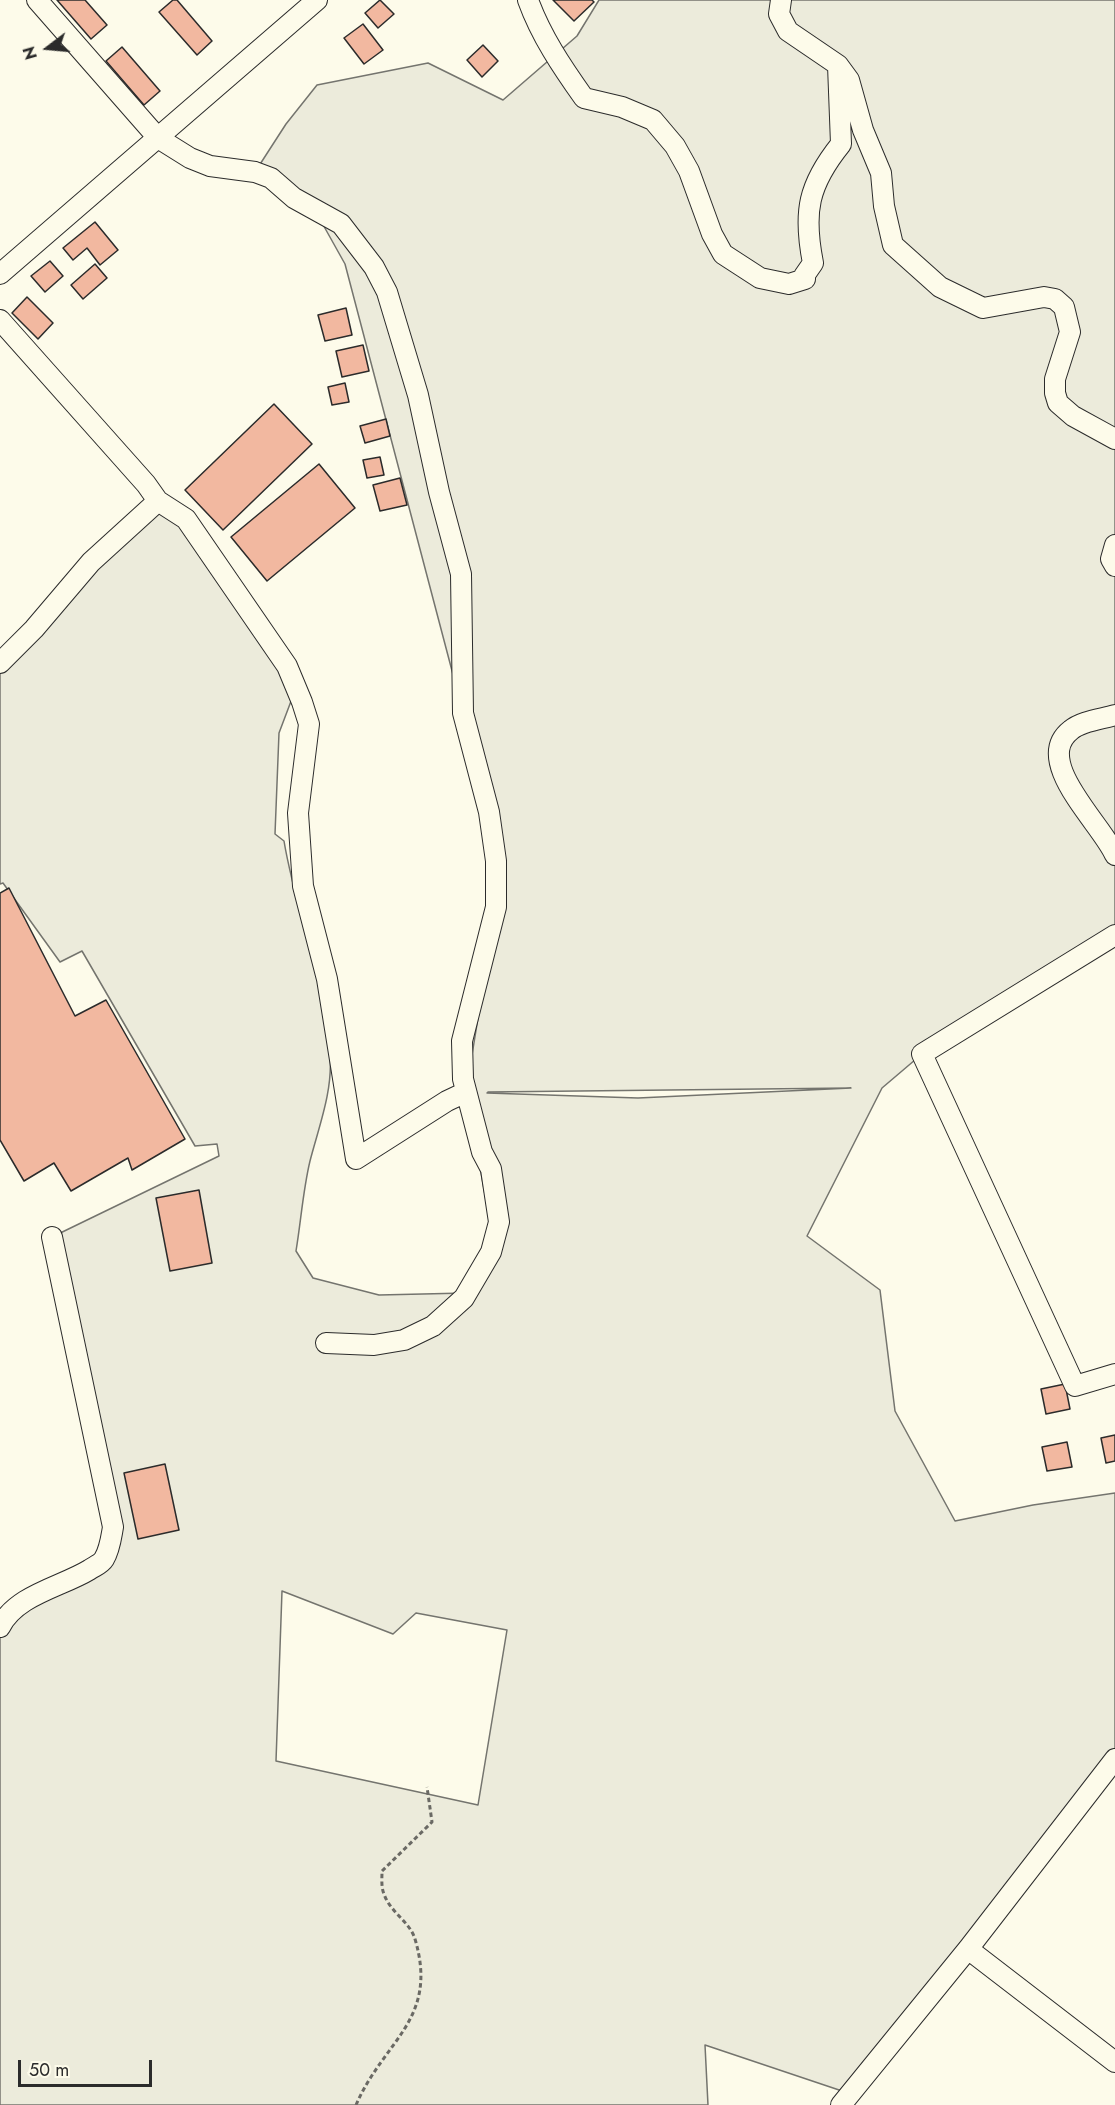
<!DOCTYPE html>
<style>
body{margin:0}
#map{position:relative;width:1115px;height:2105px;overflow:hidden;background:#fdfbea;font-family:Jost,sans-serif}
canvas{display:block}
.north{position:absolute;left:18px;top:18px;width:60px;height:60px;-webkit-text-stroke:4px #fdfbea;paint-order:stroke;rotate:254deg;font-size:16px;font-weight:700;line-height:24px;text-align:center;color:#2b2b2b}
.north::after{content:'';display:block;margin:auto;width:21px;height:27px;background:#2b2b2b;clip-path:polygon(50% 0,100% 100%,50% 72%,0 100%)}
.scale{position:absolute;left:18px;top:2060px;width:134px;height:27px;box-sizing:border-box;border:3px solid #2b2b2b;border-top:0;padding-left:8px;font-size:18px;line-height:21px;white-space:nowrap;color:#2b2b2b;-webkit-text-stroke:4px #fdfbea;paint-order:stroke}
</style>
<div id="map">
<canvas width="1115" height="2105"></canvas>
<div class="north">N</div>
<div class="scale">50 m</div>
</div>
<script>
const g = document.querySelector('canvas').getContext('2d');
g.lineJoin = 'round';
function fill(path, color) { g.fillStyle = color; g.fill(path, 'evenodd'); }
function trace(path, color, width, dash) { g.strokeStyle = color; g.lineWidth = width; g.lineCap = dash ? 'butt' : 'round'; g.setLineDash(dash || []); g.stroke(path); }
const green = new Path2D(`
 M599,0H1115V936L922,1054L882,1088L807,1236L880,1290L895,1411L955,1521L1033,1505L1115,1493V1759L851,2094L705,2045L708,2105H0V1635L26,1600L109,1548L52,1237L219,1156L217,1144L195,1146L82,951L60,962L3,883L0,884V661L158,501L194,530L296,688L279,733L275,834L284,841C296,913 325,981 330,1054C333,1091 319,1126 310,1161C303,1190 301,1221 296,1251L313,1278L379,1295L466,1293L494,1243L466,1092L496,907L476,762L345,264L307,196L255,172L286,124L317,85L428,63L503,100L577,36ZM851,1088L638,1098L487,1093L488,1092ZM282,1591L393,1634L416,1613L507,1630L478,1805L276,1761Z`);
fill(green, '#ecebdb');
trace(green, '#74746e', 1.5);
const building = new Path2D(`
 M57,0H85L107,25L91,39Z
 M173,0H177L212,41L197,55L159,12Z
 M380,0L394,14L378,28L365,13Z
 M553,0H592L594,2L574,21Z
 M363,24L383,50L364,64L344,38Z
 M483,45L498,61L482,77L467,60Z
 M122,47L160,91L144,105L106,61Z
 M95,222L118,250L100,265L87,248L73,260L63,248Z
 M50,261L63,276L45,292L31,276Z
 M95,264L107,278L83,299L71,285Z
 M27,297L53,323L38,339L12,313Z
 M346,308L352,335L325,341L318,315Z
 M363,345L369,371L342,377L336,351Z
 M345,383L349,402L332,405L328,387Z
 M274,404L312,444L223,530L185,490Z
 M386,419L390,436L365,443L360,426Z
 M380,457L384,475L367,478L363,460Z
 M319,464L355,508L267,581L231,537Z
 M400,478L407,505L380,511L373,485Z
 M9,888L75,1016L106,1000L185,1139L132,1170L128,1158L71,1191L54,1163L24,1181L0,1140V893Z
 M199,1190L212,1263L170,1271L156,1198Z
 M1065,1384L1070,1409L1046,1414L1041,1389Z
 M1115,1435V1461L1106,1463L1101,1438Z
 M1067,1442L1072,1467L1047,1471L1042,1447Z
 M165,1464L179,1530L138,1539L124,1473Z`);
fill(building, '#f2b8a0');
trace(building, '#2b2b2b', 1.5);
const minor = new Path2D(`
 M37,0L158,138L190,158L210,166L255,172L271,178L294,198L341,224L374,267L387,292L418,395L439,492L461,574L463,713L489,812L496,861V907L462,1041L463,1079L482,1152L491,1169L499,1222L491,1252L464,1298L433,1326L404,1340L374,1345L326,1343
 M528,0C541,36 562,67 584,98L622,107L653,120L675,146L689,171L712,234L723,254L760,278L789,284L805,279L804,276L813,263C803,212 808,185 841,144L838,65
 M781,0L779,14L788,31L838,65L849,80L863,130L881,173L884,206L893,245L940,287L983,308L1044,297L1055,299L1064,307L1070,332L1055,379V393L1058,403L1073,416L1115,439
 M0,274L317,0
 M0,320L146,484L158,501L186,519L287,666L302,702L309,724L298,813L303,886L327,979L356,1159L447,1101L466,1092
 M1115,545L1111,559L1115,566
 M0,663L34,629L91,562L158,501
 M1115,715C1102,719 1081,721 1071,730C1031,761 1102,824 1115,855
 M1115,935L922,1054L1075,1386L1115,1374
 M0,1627C16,1595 61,1587 89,1570C95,1566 101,1564 104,1559C110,1549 111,1538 113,1527L52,1237
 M968,1949L1115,2062
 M841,2105L968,1949L1115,1759`);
trace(minor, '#2b2b2b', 22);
trace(new Path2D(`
 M356,2105C384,2040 439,2020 415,1939C410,1922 390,1912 384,1894C381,1887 382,1878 382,1871L432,1822L427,1787`), '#6a6964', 3, [4.5, 3]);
trace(minor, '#fdfbea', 20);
</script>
